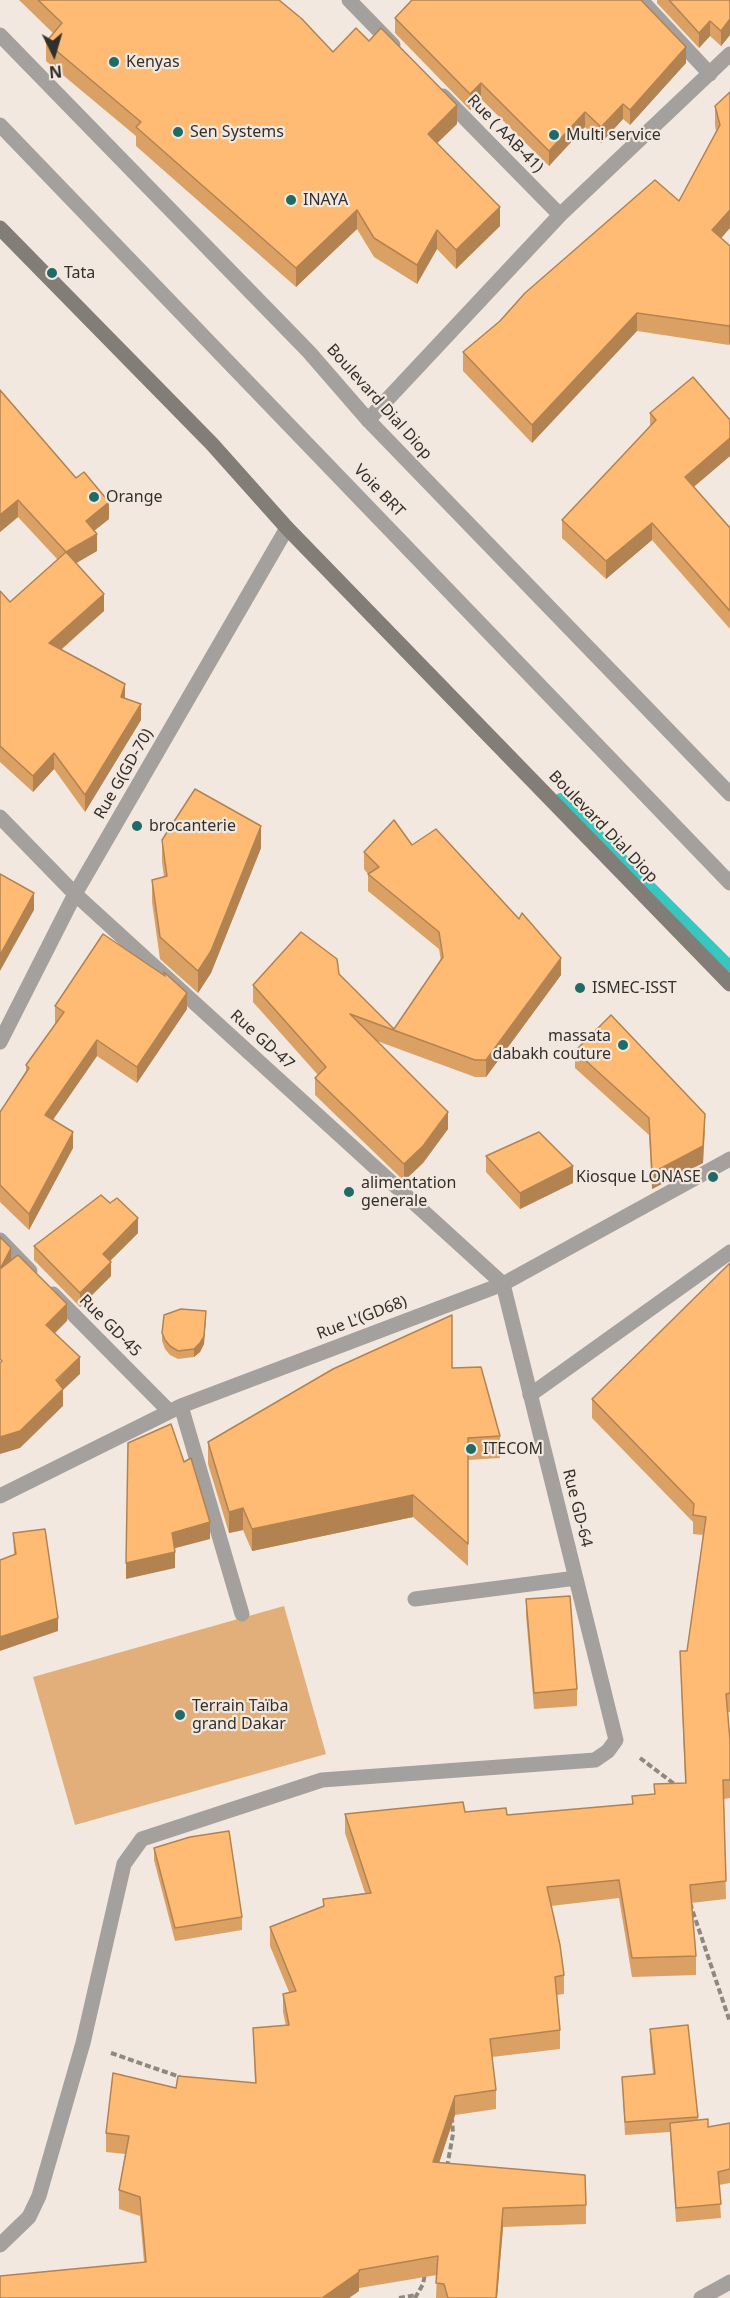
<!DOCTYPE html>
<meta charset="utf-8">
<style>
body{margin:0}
#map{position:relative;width:730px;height:2298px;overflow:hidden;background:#f2e8df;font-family:"Noto Sans",sans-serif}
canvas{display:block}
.north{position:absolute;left:24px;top:24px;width:60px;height:60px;-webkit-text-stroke:4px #f2e8df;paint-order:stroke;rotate:175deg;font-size:16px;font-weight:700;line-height:24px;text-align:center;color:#33302c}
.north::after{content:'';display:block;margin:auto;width:21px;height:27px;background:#33302c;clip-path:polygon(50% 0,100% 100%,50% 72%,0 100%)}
</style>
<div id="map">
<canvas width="730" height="2298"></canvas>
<div class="north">N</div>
</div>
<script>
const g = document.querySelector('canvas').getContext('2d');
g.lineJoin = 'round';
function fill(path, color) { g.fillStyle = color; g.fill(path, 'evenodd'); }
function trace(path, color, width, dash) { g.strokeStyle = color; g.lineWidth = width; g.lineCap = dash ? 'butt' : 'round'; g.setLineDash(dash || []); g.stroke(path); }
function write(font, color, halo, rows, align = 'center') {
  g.font = font + ' "Noto Sans",sans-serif'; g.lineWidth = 4.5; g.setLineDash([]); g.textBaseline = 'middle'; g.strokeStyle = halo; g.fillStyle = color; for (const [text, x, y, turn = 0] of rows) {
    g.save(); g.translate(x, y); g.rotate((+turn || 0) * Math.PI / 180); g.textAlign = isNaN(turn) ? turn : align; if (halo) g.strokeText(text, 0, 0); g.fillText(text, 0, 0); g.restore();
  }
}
fill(new Path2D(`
 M284,1606L326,1754L75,1825L33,1677Z`), '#e2af7b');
trace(new Path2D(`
 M561,800L730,968`), '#38c7bf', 14);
trace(new Path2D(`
 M640,1758L677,1786
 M690,1903L730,2022
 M111,2053L180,2077
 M447,2167L453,2134L452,2118
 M399,2298L416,2295
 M415,2298L423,2284L425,2274`), '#8e8881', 4, [6, 3]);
trace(new Path2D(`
 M0,125L730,883
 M530,1395L730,1252`), '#a4a09d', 15);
trace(new Path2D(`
 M349,0L393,45
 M641,0L710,74
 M443,96L560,215
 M368,420L560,215L730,54
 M0,817L75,894L503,1284L616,1740L608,1751L595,1760L322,1780L142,1839L124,1864L83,2043L39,2196L29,2217L0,2245
 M0,1042L75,894L287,528
 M0,1240L30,1271
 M53,1294L169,1411
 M181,1406L242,1614
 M0,1496L181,1406L503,1284L730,1159
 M415,1599L576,1578
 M701,2298L730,2282`), '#a4a09d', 15);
trace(new Path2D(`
 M0,35L309,352L368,420L730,794`), '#a4a09d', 15);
trace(new Path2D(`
 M0,228L212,444L287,528L730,984`), '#837d77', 15);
fill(new Path2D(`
 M19,0H279L333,52L457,124L437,143L500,226L456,269L437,249L417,284L374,257L357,229L296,287L136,146V136L46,61V42L54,34Z
 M657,0H730V35L721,46L710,36L699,48L657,3Z
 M395,18L686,63L630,125L623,119L601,143L585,127L549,166L481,99L470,110L395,33Z
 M730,92L721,239L730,246V343L729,345L637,331L532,443L463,371V352L679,201L716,131L715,125V106Z
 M0,390L109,519L94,531L97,551L76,563L104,611L61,650L125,699L141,720L85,812L54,769L33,792L0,762V591L10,602L58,560L18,517L0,532Z
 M650,413L730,420V456L694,487L730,528V629L652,540L606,579L562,538V520L650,427Z
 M162,840L261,848L211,973L198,993L160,959L152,902V880L164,877L162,862Z
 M412,845L561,975L486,1077H475L377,1041L448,1129L423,1163L404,1181L315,1095V1078L318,1075L253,1002V985L339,974L394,1029L441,961L439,949L368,891V874L364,869V852Z
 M55,1006L187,1009L137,1083L97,1056L53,1120L73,1148L29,1230L0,1202V1112L26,1071V1065L56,1023H55Z
 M575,1051L705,1131L703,1163L652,1189L649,1135L575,1068Z
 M486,1156L573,1183L520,1209L486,1172Z
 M138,1233L110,1261L111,1276L80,1307L34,1260V1246Z
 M730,1263V1712H728L730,1740V1798L724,1799L726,1899L691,1903L696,1956V1975L632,1977L619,1898L551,1906L564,1975V1994L557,1995L560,2030V2049L492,2057L496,2090V2109L455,2115L439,2163L586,2205V2224L503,2227L497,2298H436L437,2275L359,2288V2291L349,2298H0L144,2262L140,2216L119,2209V2190L125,2154L106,2152V2133L176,2088L255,2083L253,2028L286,2026L283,2012V1994L289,1992L270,1946V1927L323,1906V1899L365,1893L345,1833V1814L465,1812L507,1815L632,1804V1796L654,1794L685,1783L680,1651H687L703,1535L693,1534V1522L592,1418V1399Z
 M206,1320L204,1344L200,1352L194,1357L178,1359L170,1355L165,1349L162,1341V1333Z
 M452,1368L500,1436V1458L468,1460V1566L413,1517L252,1551L243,1530L229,1533L208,1464V1442Z
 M13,1533L58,1631L14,1555Z
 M526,1599L577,1689V1706L534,1709L526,1615Z
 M154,1848L242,1917V1930L175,1941L154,1860Z
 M650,2029L698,2117V2120L708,2127L730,2123V2183L719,2185L721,2218L676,2222L670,2132L625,2135L622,2077L653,2074L650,2042Z`), '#dba164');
fill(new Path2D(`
 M730,19V35L721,46V31Z
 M710,21V36L699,48V33Z
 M686,47V63L630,125V110Z
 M481,83V99L470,110V94Z
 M623,104V119L601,143V127Z
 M457,105V124L428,152V134Z
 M585,112V127L549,166V151Z
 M500,207V226L456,269V250Z
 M357,210V229L296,287V268Z
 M730,210V228L712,249V230Z
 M437,230V249L417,284V265Z
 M637,313V331L532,443V425Z
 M730,325V343L729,345V326Z
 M730,438V456L685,494V477Z
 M18,500V517L0,532V515Z
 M109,502V519L86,537V521Z
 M652,523V540L606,579V561Z
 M97,534V551L66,569V552Z
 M104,594V611L49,660V643Z
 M125,684V701L121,697Z
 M141,704V720L85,812V795Z
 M54,753V769L33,792V776Z
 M261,826V848L211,973L198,993V971Z
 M34,893V910L0,971V955Z
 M561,958V975L486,1077V1060Z
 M187,993V1009L137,1083V1067Z
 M97,1040V1056L45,1131V1115Z
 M448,1112V1129L423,1163L404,1181V1164Z
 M705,1114L703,1163L652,1189V1173Z
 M73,1132V1148L29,1230V1214Z
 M573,1166V1183L520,1209V1193Z
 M138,1218V1233L103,1268V1254Z
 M11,1248V1265L0,1269Z
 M111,1262V1276L80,1307V1293Z
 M67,1304V1321L46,1342V1325Z
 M206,1311L204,1344L200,1352L194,1357V1349Z
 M80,1357V1374L63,1390V1406L20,1448L0,1454V1437Z
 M413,1495V1517L252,1551V1529Z
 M243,1508V1530L229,1533V1512Z
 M210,1522V1539L172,1549V1533Z
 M175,1552V1568L126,1579V1563Z
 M58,1618V1631L0,1651V1637Z
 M455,2096V2115L433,2181V2162Z
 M503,2208V2227L497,2298H496Z
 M359,2272V2291L349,2298H322Z`), '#b28351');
const building = new Path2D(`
 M38,0H279L302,19L333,52L356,28L369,41L381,28L457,105L428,134L500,207L456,250L437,230L417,265L374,238L357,210L296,268L136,127L141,122L46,42L62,23Z
 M412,0H641L686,47L630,110L623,104L601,127L585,112L549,151L481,83L470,94L395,18Z
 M669,0H730V19L721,31L710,21L699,33Z
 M730,92V210L712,230L730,246V325L729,326L637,313L532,425L463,352L500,321L525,293L655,180L679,201L720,125L715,106Z
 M693,377L730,420V438L685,477L730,528V611L652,523L606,561L562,520L656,420L650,413Z
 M0,390L76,478L84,472L109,502L86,521L97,534L66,552L18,500L0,515Z
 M66,552L104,594L49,643L125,684L121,697L141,704L85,795L54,753L33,776L0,746V591L10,602Z
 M195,789L261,826L211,951L198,971L160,937L152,880L167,876L162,840Z
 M394,820L412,845L436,829L519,919L522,913L561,958L486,1060H475L350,1014L448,1112L423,1146L404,1164L315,1078L326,1067L253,985L301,932L337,959L339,974L394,1029L443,957L439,932L368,874L379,867L364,852Z
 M0,874L34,893L0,955Z
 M103,934L165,976L164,972L187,993L137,1067L97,1040L45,1115L73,1132L29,1214L0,1185V1112L29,1068L26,1065L64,1012L55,1006Z
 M611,1015L705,1114L703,1146L652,1173L649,1118L575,1051Z
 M539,1132L573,1166L520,1193L486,1156Z
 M101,1195L110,1203L117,1198L138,1218L103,1254L111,1262L80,1293L34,1246Z
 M0,1237L11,1248L0,1269Z
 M18,1255L67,1304L46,1325L80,1357L56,1380L63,1389L20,1431L0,1437V1363L2,1361L0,1359V1269Z
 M730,1263V1693L726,1694L730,1740V1780H723L726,1881L690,1885L696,1956L632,1958L619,1880L547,1887L560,1945L564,1975L555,1977L560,2030L490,2039L496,2090L455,2096L433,2162L585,2175L586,2205L503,2208L496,2298H448L444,2284L436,2283L438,2256L359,2270V2272L322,2298H0V2276L146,2262L140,2197L119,2190L129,2136L106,2133L113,2073L176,2088L178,2076L256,2083L253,2028L289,2025L283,1994L296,1991L270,1927L324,1906L323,1899L371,1893L345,1814L463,1802L465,1812L506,1808L507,1815L633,1804L632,1796L655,1794L654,1784L686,1783L680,1651H687L706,1517L693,1515L694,1504L592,1399Z
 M181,1309L206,1311L204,1336L200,1343L194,1349L178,1351L170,1346L165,1340L162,1333L164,1315Z
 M452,1315V1368L481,1367L500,1436L468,1438V1544L413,1495L252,1529L243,1508L229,1512L208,1442L333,1369Z
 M171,1424L184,1462L191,1458L210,1522L172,1533L175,1552L126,1563L128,1443Z
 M45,1529L58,1618L0,1637V1560L16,1554L13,1533Z
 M570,1596L577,1689L534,1693L526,1599Z
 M229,1831L242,1917L175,1928L154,1848L190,1837Z
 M688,2025L698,2117L625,2122L622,2077L655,2074L650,2029Z
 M708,2119V2127L730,2123V2169L718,2172L721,2204L676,2208L670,2123Z`);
fill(building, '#ffbb74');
trace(building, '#b28351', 1.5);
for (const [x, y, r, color] of [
 [114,62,6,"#206b67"],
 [178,132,6,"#206b67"],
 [554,135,6,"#206b67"],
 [291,200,6,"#206b67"],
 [52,273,6,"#206b67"],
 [94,497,6,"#206b67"],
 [137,826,6,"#206b67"],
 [580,988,6,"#206b67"],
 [623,1045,6,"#206b67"],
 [713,1177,6,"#206b67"],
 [349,1192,6,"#206b67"],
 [471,1449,6,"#206b67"],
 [180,1715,6,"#206b67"]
]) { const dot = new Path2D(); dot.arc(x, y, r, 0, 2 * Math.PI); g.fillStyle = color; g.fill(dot); trace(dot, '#f2e8df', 2); }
write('16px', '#33302c', '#f2e8df', [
 ["Kenyas",126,62],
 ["Sen Systems",190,132],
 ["Multi service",566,135],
 ["INAYA",303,200],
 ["Tata",64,273],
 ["Orange",106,497],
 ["brocanterie",149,826],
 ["ISMEC-ISST",592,988],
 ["massata",611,1036,"right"],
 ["dabakh couture",611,1054,"right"],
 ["Kiosque LONASE",701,1177,"right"],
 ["alimentation",361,1183],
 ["generale",361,1201],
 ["ITECOM",483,1449],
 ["Terrain Taïba",192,1706],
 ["grand Dakar",192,1724]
], 'left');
write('16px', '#33302c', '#f2e8df', [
 ["Rue ( AAB-41)",505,134,46],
 ["Boulevard Dial Diop",379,402,48],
 ["Voie BRT",379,491,46],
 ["Rue G(GD-70)",124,774,-60],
 ["Boulevard Dial Diop",603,827,46],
 ["Rue GD-47",262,1040,42],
 ["Rue L'(GD68)",362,1318,-21],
 ["Rue GD-45",110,1326,45],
 ["Rue GD-64",577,1508,76]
]);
</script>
